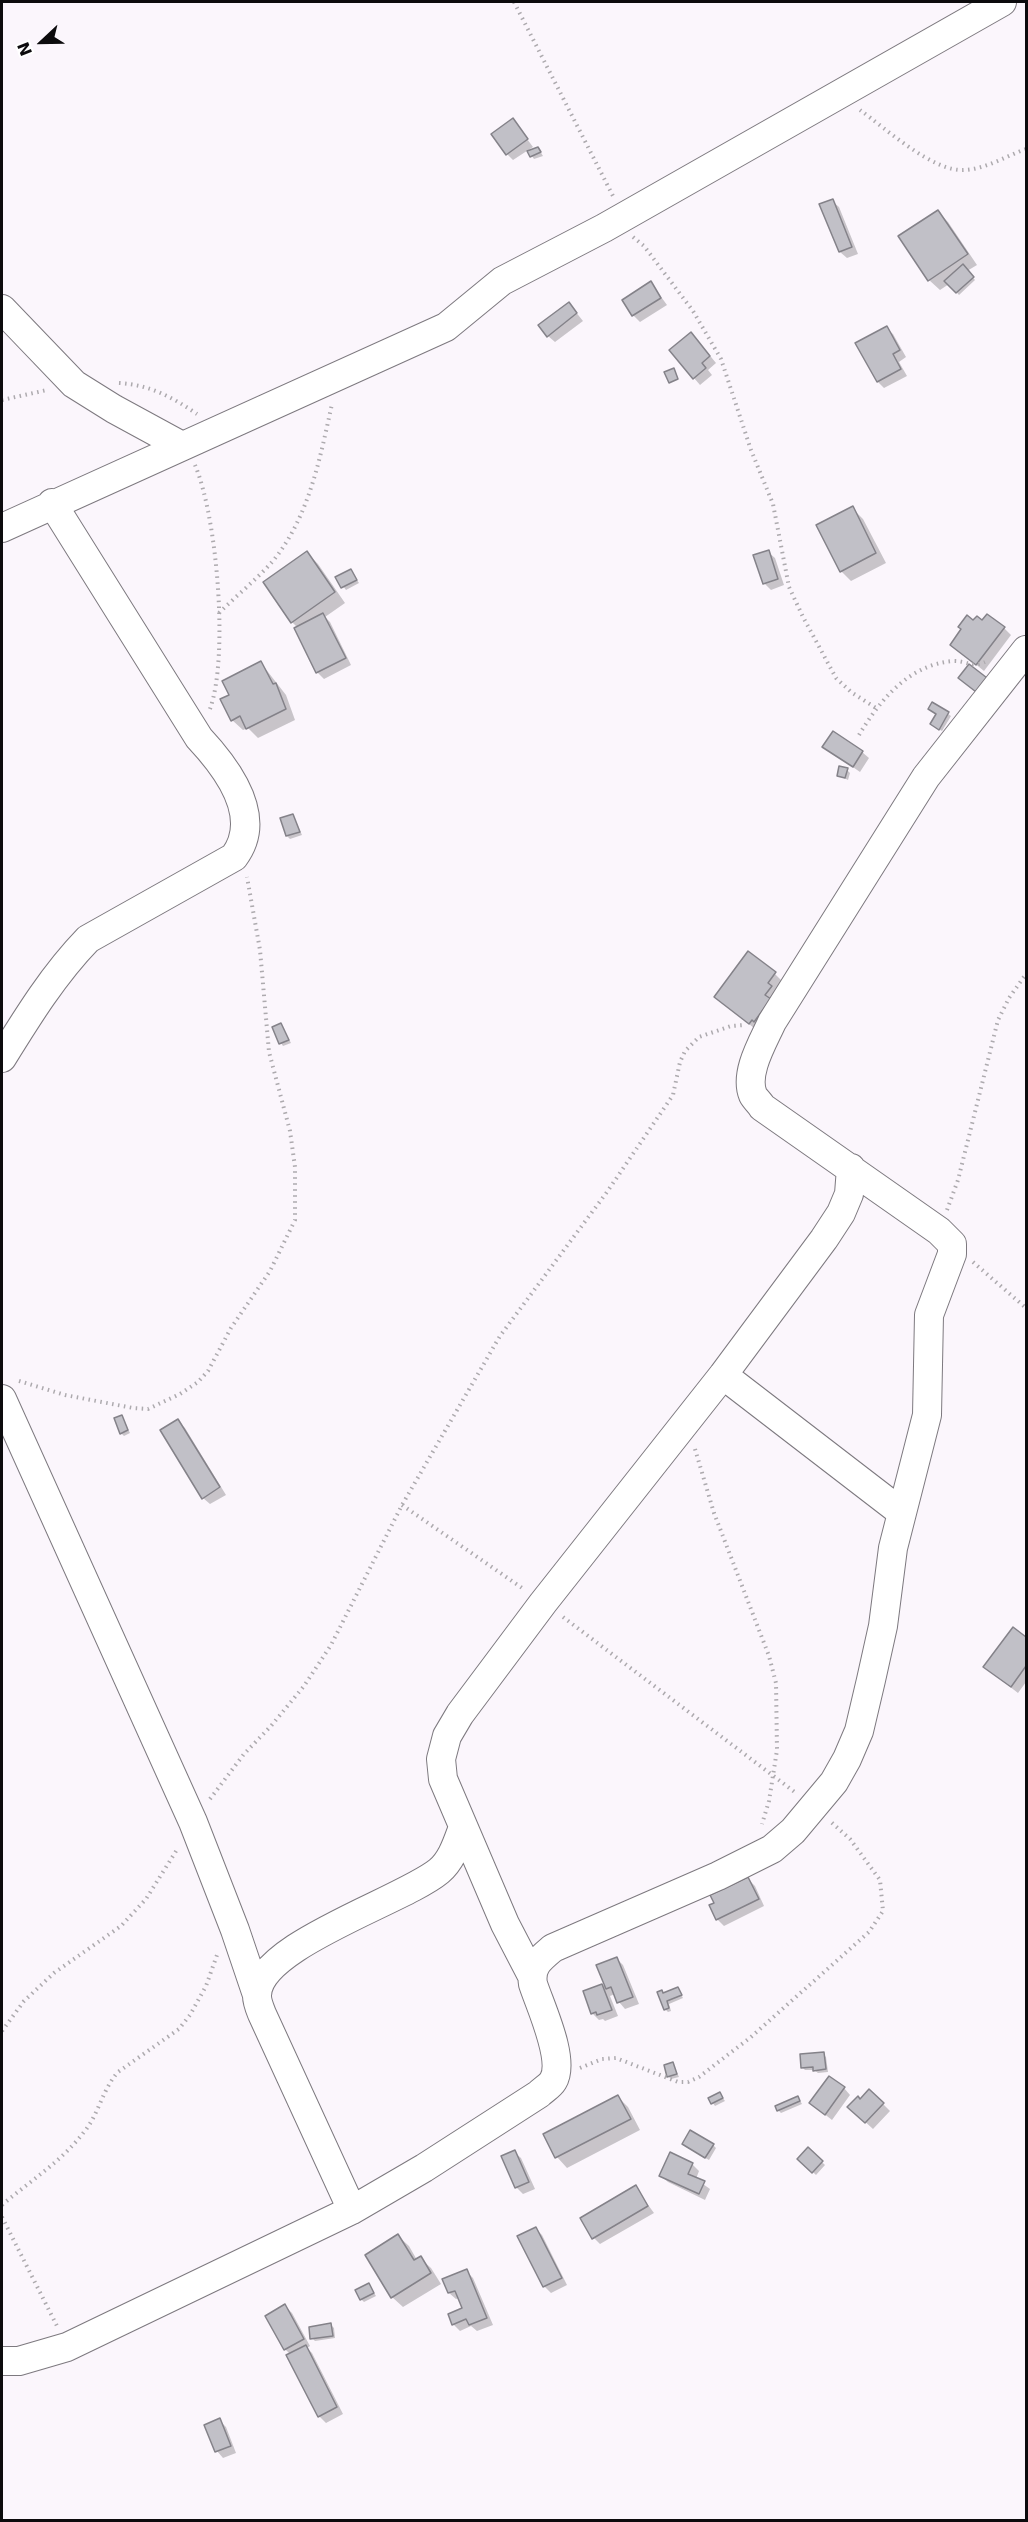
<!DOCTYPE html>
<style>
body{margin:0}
#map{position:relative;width:1028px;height:2522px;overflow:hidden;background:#fbf6fc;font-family:"DejaVu Sans",sans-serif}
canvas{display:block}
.frame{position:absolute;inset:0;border:3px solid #0c0b0d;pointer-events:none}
.north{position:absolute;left:12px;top:12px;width:60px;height:60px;-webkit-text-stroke:4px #fff;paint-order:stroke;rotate:248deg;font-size:16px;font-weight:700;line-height:24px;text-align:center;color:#0c0b0d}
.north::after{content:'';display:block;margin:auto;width:21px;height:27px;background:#0c0b0d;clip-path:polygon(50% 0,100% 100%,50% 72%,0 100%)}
</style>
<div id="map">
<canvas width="1028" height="2522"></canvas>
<div class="frame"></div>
<div class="north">N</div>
</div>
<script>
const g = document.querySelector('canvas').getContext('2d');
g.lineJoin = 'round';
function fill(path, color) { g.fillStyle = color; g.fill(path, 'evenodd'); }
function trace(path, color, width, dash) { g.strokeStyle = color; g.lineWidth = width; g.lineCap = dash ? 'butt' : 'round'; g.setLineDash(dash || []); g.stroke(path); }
fill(new Path2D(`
 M513,120L533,147L513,160L507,154Z
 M540,151L543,156L534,159L529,152Z
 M832,201L839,207L858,254L847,258L840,252Z
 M938,212L948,222L977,265L967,271L975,280L959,295L949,284L940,290L929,280Z
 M651,283L667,305L640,322L633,315Z
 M575,311L583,321L555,342L548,336Z
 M886,328L893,334L906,357L899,362L907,376L884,388L878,382Z
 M698,341L716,363L708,370L712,375L700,385L694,378Z
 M852,508L863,519L886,563L851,581L841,571Z
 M768,552L775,558L784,585L771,590L764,583Z
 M307,553L318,564L345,603L325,617L330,622L351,665L324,679L317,672L298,628L292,622Z
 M350,570L359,583L346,590L337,578Z
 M974,622L1004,628L1011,635L984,671L952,645L963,629Z
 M261,663L286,695L295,720L258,738L248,728L243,730L232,720L231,695Z
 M933,704L951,716L942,731L935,727L938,715Z
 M824,747L862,752L869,758L860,772Z
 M847,770L850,773L848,780L838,775Z
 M293,815L302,835L290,839L287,836Z
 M775,974L785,984L760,1033L716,997Z
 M281,1024L291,1043L283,1046L281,1043Z
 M122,1417L130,1433L124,1436L121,1433Z
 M178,1421L185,1428L226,1495L210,1504L203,1498Z
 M1013,1629L1026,1639V1682L1018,1693L992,1673Z
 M748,1879L755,1886L764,1906L724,1926L717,1919Z
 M617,1959L623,1965L639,2004L625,2009L619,2002L615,1994L610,1996L618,2016L605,2021L603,2019L599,2020L592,2013L585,1992L605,1985Z
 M678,1989L683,1998L669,2004L671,2011L668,2012L665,2009L662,1992L664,1994Z
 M823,2054L826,2057L828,2072L818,2073L814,2070H805L802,2067Z
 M673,2064L679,2077L671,2079L668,2076Z
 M844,2088L850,2095L832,2120L818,2109Z
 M870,2091L890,2111L873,2129L849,2107L860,2101Z
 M618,2097L628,2107L640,2130L567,2168L557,2157L545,2135Z
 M722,2097L725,2101L715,2106L710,2099Z
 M798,2097L802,2104L781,2113L778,2110Z
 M713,2145L716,2148L709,2160L686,2147Z
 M808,2149L825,2165L816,2175L799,2159Z
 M514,2152L521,2158L535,2189L523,2194L516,2187Z
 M692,2164L699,2171L696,2179L710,2189L705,2200L668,2182L661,2176Z
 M635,2187L654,2213L600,2244L594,2238Z
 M536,2229L542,2235L567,2285L551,2293L544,2286L519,2237Z
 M398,2236L409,2246L417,2260L420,2258L431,2268L441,2284L403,2307L392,2297Z
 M466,2271L473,2278L493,2325L477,2331L471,2326L460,2331L453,2324L464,2309L459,2298L456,2299L449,2293Z
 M369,2285L376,2296L364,2302L361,2299Z
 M285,2306L292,2313L310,2346L307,2348L312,2353L343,2414L326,2423L319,2416L290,2354L285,2349Z
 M331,2325L334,2328L335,2338L315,2341L312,2338Z
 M219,2420L226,2427L236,2453L223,2458L217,2451L206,2426Z`), '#0003');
const building = new Path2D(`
 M513,118L528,139L506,155L491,134Z
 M538,147L541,152L530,157L527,151Z
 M833,199L852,247L839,252L819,204Z
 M938,210L968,254L928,281L898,236Z
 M963,264L974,277L956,293L944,281Z
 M651,281L661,298L632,316L622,300Z
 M569,302L577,313L547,337L538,325Z
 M887,326L900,350L893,354L901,369L877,382L855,343Z
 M691,332L710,356L702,363L706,368L693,379L669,350Z
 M674,368L678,379L669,383L664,372Z
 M853,506L876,553L840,572L816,525Z
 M769,550L778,579L763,584L753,555Z
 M307,551L335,592L291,623L263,582Z
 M351,569L357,580L341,588L335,577Z
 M323,613L346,658L316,673L294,628Z
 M987,614L1005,627L976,665L950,645L961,629L958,627L967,615L973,620L977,616L982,620Z
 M261,661L273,684L276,683L286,709L246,729L240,716L231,721L220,699L229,695L222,681Z
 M969,664L991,681L980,695L958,678Z
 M932,702L949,712L939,730L930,724L936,714L928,709Z
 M833,731L863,751L853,767L822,747Z
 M839,766L848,768L845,778L837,776Z
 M293,814L300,832L286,836L280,818Z
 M748,951L776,972L768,983L772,986L765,995L771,999L754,1022L752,1020L749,1024L714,997Z
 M281,1023L289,1040L279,1044L272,1027Z
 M122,1415L128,1430L120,1434L114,1418Z
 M178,1419L220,1487L202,1499L160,1430Z
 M1013,1627L1026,1637V1666L1011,1687L983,1667Z
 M748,1877L759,1899L716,1920L709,1905L714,1903L710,1895Z
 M617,1957L633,1997L617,2003L611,1987L606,1989L596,1965Z
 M602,1984L612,2010L597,2015L596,2012L591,2014L583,1991Z
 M678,1987L682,1995L667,2001L669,2008L664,2010L657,1992L662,1990L663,1993Z
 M824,2052L826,2069L813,2071V2067L801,2068L800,2054Z
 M673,2062L677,2074L667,2077L664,2065Z
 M829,2076L845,2087L825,2115L809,2103Z
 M869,2089L884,2103L865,2123L847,2107L858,2096L860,2099Z
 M720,2092L723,2098L711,2104L708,2098Z
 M618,2095L631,2119L555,2158L543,2134Z
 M798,2096L800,2101L777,2111L775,2106Z
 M690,2130L714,2144L705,2158L682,2144Z
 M808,2147L823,2161L812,2173L797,2159Z
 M515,2150L529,2182L515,2188L501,2156Z
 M670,2152L693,2163L688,2174L705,2181L699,2194L659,2176Z
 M636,2185L648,2206L592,2239L580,2218Z
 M536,2227L562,2278L543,2287L517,2236Z
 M398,2234L414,2260L421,2256L431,2273L391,2298L365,2255Z
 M467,2269L487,2318L469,2325L466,2319L452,2325L448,2314L462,2308L455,2291L448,2293L442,2279Z
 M369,2283L374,2293L360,2300L355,2290Z
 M285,2304L304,2339L284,2350L265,2316Z
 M331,2323L333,2336L310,2339L309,2327Z
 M306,2345L337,2407L318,2417L286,2355Z
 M220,2418L231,2446L215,2452L204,2425Z`);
fill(building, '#c1c0c7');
trace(building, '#848289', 1.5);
const minor = new Path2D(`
 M2,309L74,384L114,409L182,446
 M2,528L446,327L502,281L604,228L1002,2
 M2,1058C28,1016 54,974 88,939L234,857C264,817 228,769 199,738L52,503
 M723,1375L901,1512
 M2,1399L193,1822L235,1930L257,1995
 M531,1974L505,1924L443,1779L441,1759L447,1736L460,1714L543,1603L723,1375L824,1239L841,1213L849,1194L851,1168
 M352,2210L262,2014C260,2009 257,2002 257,1996C256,1946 403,1901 439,1871C452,1860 457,1843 463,1827
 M2,2361H19L67,2347L352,2210L424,2168L539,2094C543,2090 550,2086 553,2081C566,2060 540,2006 533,1984C530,1966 540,1959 553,1948L718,1876L772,1849L793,1831L834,1782L847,1759L859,1731L871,1680L883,1626L893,1548L927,1415L929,1315L952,1254V1244L939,1231L762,1107C760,1103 755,1099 753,1095C744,1073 763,1042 772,1022L926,777L1026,650`);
trace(minor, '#7d797f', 30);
trace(new Path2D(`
 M514,2L613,196
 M860,110C885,128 933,172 964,170C986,169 1006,156 1026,149
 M633,237L644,246L693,311L721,359L751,450L773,504L789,587L803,617L836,678L851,692L876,708
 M119,383C150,385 172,397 197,414
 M2,400L47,390
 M195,465C217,517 229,656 210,709
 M219,613C236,596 256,580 272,562C309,518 320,458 332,404
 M859,735C880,700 909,664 954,661C968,661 971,668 985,662
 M947,1210L958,1180L998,1020L1009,998L1026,974
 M973,1262L1026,1308
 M19,1381L65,1395L133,1408L148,1409L180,1394L198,1382L208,1371L231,1328L270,1271L295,1220V1167L290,1131L269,1052L260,950L247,877
 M695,1449L714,1513L769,1656L776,1683L777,1750L769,1801L762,1824
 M402,1505L525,1590
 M563,1617L796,1793
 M210,1799L244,1754L271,1726L304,1686L331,1645L402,1505L500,1336L607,1192L673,1095L680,1062L685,1051L699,1037L731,1026L744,1025
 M2,2031L24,2001L54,1973L121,1926L146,1899L178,1848
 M580,2068L602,2059L616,2058L678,2082H688L699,2077L751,2037L869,1932L883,1911L880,1880L850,1839L830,1821
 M2,2205C30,2181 61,2162 84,2132C99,2114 102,2090 118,2072L179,2029L190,2015L206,1986L217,1955
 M2,2217L57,2326`), '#adaaae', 4, [1.5, 4.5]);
trace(minor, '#fff', 28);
</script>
